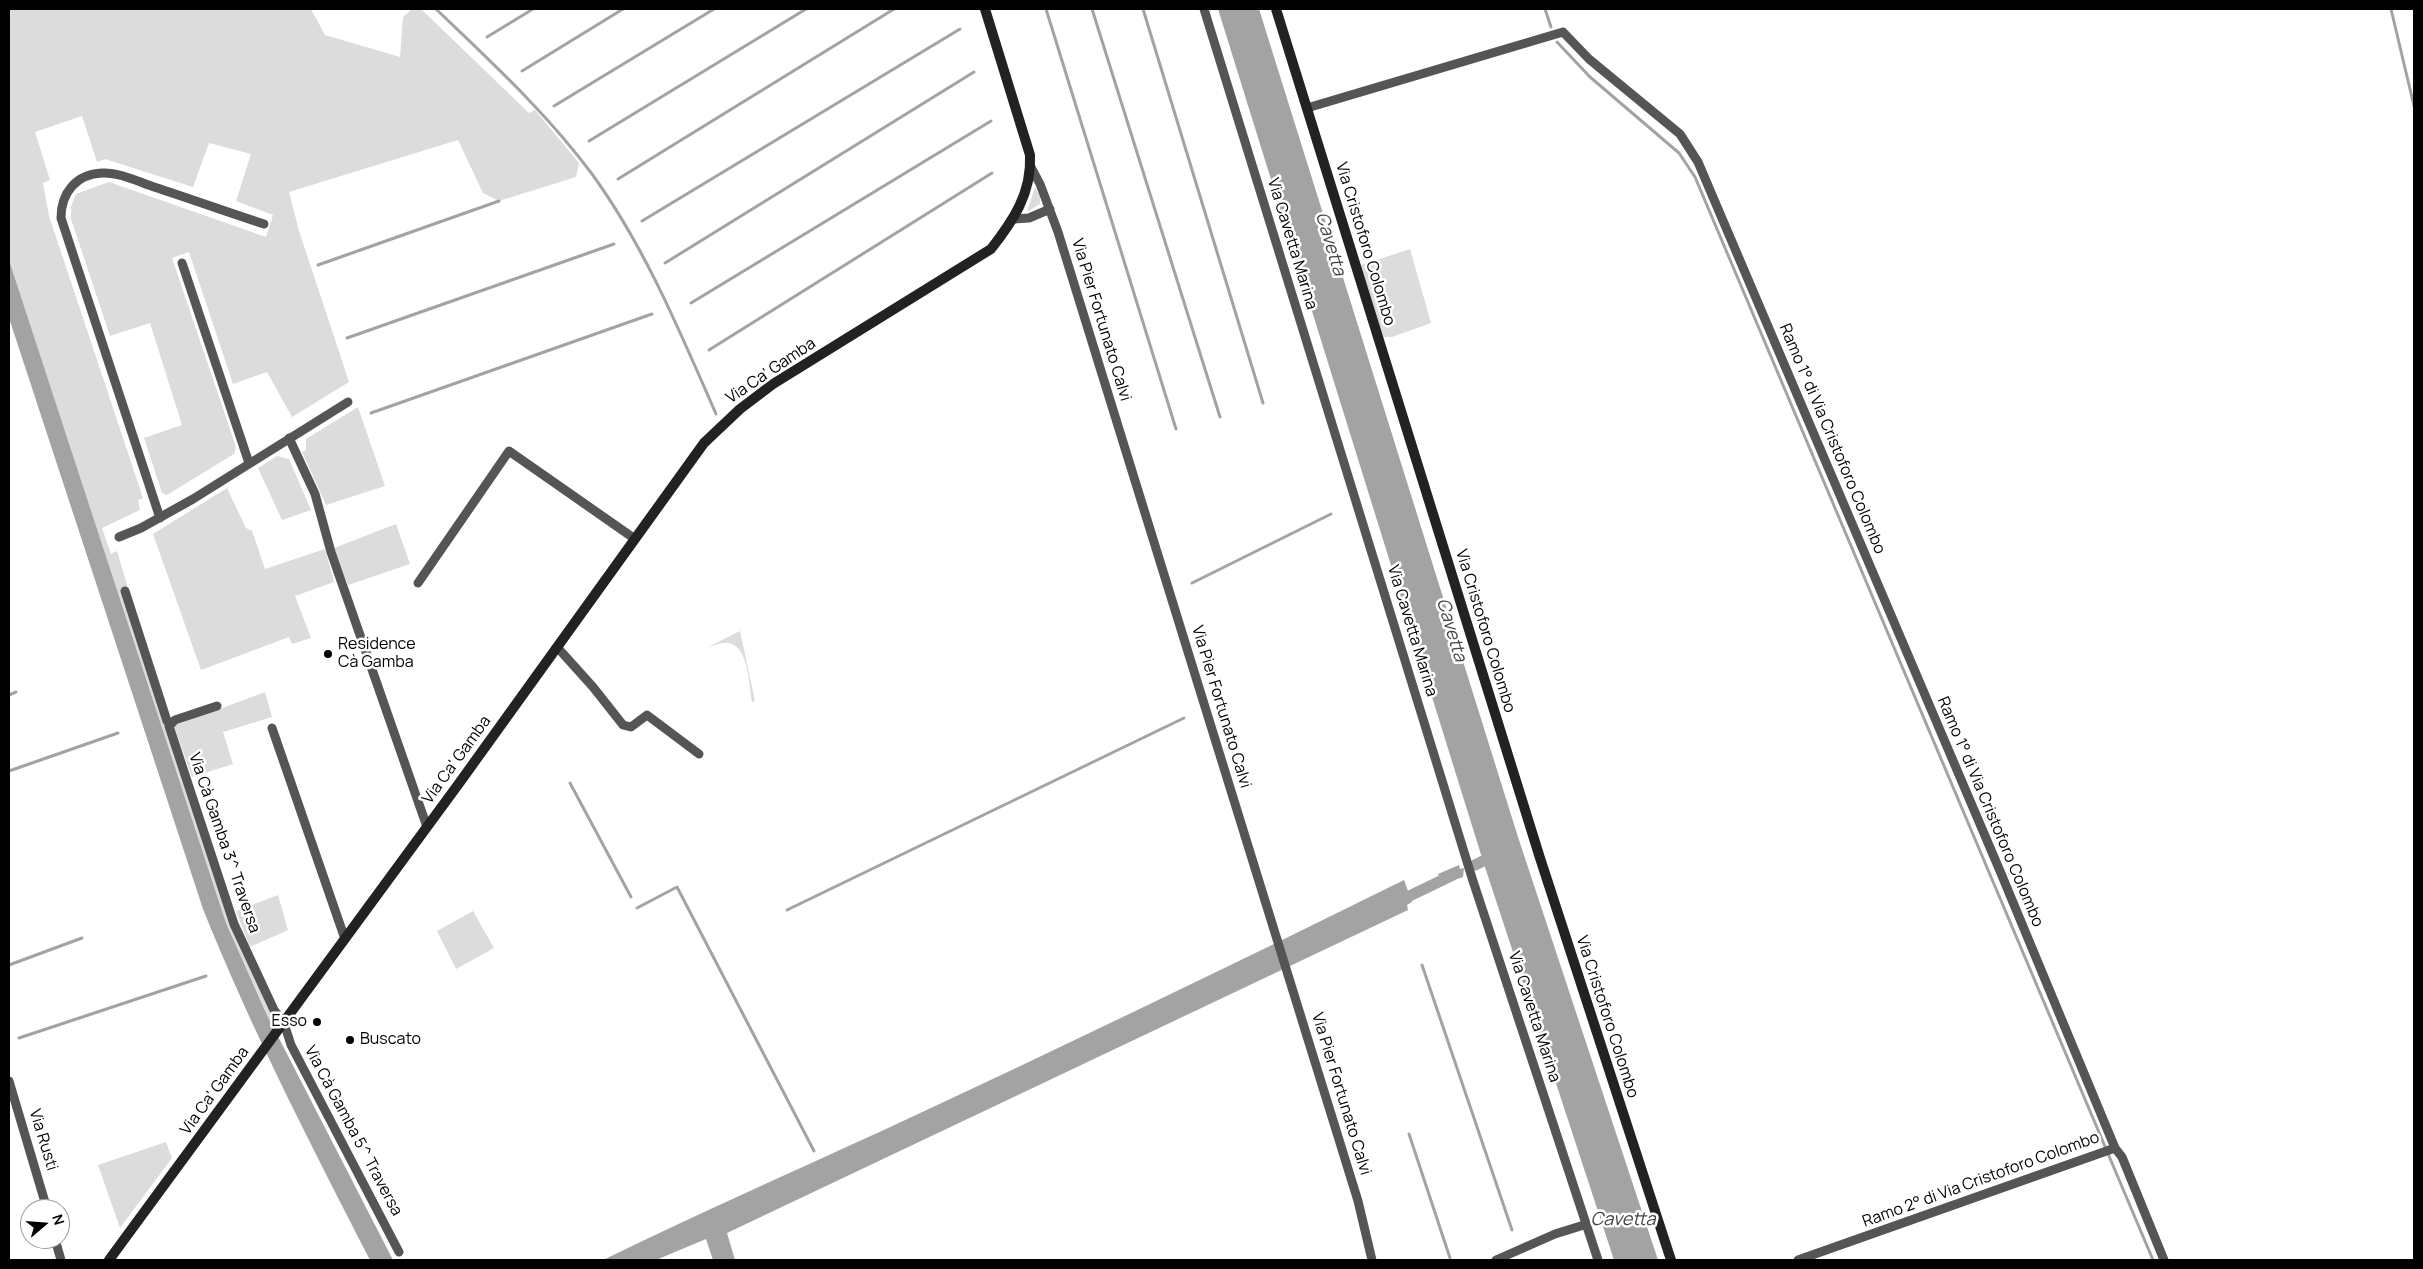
<!DOCTYPE html>
<meta charset="utf-8">
<style>
body{margin:0}
#map{position:relative;width:2423px;height:1269px;overflow:hidden;background:#fff;font-family:Manrope,sans-serif}
canvas{display:block}
.frame{position:absolute;inset:0;border:10px solid #000;pointer-events:none}
.north{position:absolute;left:20px;top:1199px;width:50px;height:50px;box-sizing:border-box;background:#fff;border:1px solid #999;border-radius:50%;rotate:72deg;font-size:14px;font-weight:700;line-height:20px;text-align:center;color:#000}
.north::after{content:'';display:block;margin:auto;width:18px;height:22px;background:#000;clip-path:polygon(50% 0,100% 100%,50% 72%,0 100%)}
</style>
<div id="map">
<canvas width="2423" height="1269"></canvas>
<div class="frame"></div>
<div class="north">N</div>
</div>
<script>
const g = document.querySelector('canvas').getContext('2d');
g.lineJoin = 'round';
function fill(path, color) { g.fillStyle = color; g.fill(path, 'evenodd'); }
function trace(path, color, width, dash) { g.strokeStyle = color; g.lineWidth = width; g.lineCap = dash ? 'butt' : 'round'; g.setLineDash(dash || []); g.stroke(path); }
function write(font, color, halo, rows, align = 'center') {
  g.font = font + ' Manrope,sans-serif'; g.lineWidth = 5; g.setLineDash([]); g.textBaseline = 'middle'; g.strokeStyle = halo; g.fillStyle = color; for (const [text, x, y, turn = 0] of rows) {
    g.save(); g.translate(x, y); g.rotate((+turn || 0) * Math.PI / 180); g.textAlign = isNaN(turn) ? turn : align; if (halo) g.strokeText(text, 0, 0); g.fillText(text, 0, 0); g.restore();
  }
}
fill(new Path2D(`
 M9,9H311L325,35L400,57L403,17L412,9H421L529,113L535,110L579,163L576,177L499,201L483,193L458,140L289,192L299,231L349,382L292,417L267,372L233,384L189,252L172,258L236,447L234,454L167,495L162,493L144,438L182,425L150,323L110,336L71,219V206L76,194L109,182L266,237L273,215L236,201L251,154L209,143L193,187L105,159L97,162L82,116L35,132L50,180L43,183L49,216L143,498L138,500L140,510L102,528L111,554L117,551L128,588L122,590L230,922L277,1019L272,1025L226,923L9,260Z
 M1035,187L1040,197V204L1027,212Z
 M1410,249L1431,323L1392,337H1383L1361,265Z
 M358,407L385,486L326,505L302,452L306,450V439Z
 M277,456L289,459L311,510L282,520L258,468Z
 M227,488L246,528L252,531L265,569L325,549L334,582L295,596L311,638L292,644L289,637L201,670L153,534Z
 M396,524L410,564L348,585L334,548Z
 M740,631L755,701L752,702C749,686 749,647 729,643C721,642 713,646 706,648Z
 M265,692L272,717L223,732L233,764L192,777L174,726Z
 M278,895L288,930L250,947L236,911Z
 M473,911L494,948L456,969L437,931Z
 M166,1142L172,1158L120,1228L98,1165Z`), '#dcdcdc');
fill(new Path2D(`
 M1218,9H1259L1518,837L1658,1260H1614L1483,861Z
 M9,260L226,923L267,1015L393,1260H370C311,1145 251,1029 203,909L9,318Z
 M1459,865L1460,869L1464,868L1463,877L1442,884L1438,874Z
 M1404,880L1412,902L1407,905L1408,910L727,1233L735,1260H713L706,1239L656,1260H603C697,1214 792,1172 886,1129C1060,1048 1232,965 1404,880Z`), '#a3a3a3');
trace(new Path2D(`
 M436,9C490,61 547,113 592,174C645,247 680,332 716,414
 M1046,9L1176,429
 M1092,9L1220,417
 M1143,9L1263,403
 M1545,9L1551,27
 M2391,9L2414,106
 M487,37L533,9
 M1557,42L1590,77L1679,153L1695,177L2153,1260
 M522,71L623,9
 M554,106L714,9
 M589,141L806,9
 M618,179L894,9
 M642,221L960,29
 M665,263L974,72
 M318,265L499,201
 M691,303L991,121
 M347,338L614,244
 M709,350L992,173
 M371,413L652,314
 M1192,583L1331,514
 M9,695L16,692
 M9,771L118,733
 M570,783L631,897
 M637,908L677,887L814,1151
 M787,910L1184,718
 M9,965L82,938
 M1422,965L1512,1230
 M19,1038L206,976
 M1409,1134L1450,1258`), '#a3a3a3', 3);
trace(new Path2D(`
 M1475,865L1483,861L1497,860
 M1397,902L1453,875`), '#a3a3a3', 11);
trace(new Path2D(`
 M1204,9L1473,881L1598,1260
 M1307,108L1563,32L1589,59L1680,134L1698,162L2000,871L2115,1148
 M1031,167L1040,184L1058,232L1358,1201L1372,1260
 M1014,219L1029,218L1050,209
 M182,263L249,463
 M289,438L315,494L331,552L427,827
 M160,518L61,218C61,193 76,174 102,173C119,172 139,182 154,187C191,199 227,212 264,224
 M119,537L141,528L193,499L348,402
 M418,583L509,451L635,539
 M125,591L167,721L171,724
 M557,647L593,687L623,725L631,727L647,715L699,754
 M217,706L175,720L169,726L234,924L274,1010L284,1023L291,1045L399,1252
 M272,728L345,939
 M9,1081L47,1209
 M55,1239L61,1260
 M1496,1260L1555,1234L1587,1224
 M1798,1260L2115,1148L2122,1157L2164,1260`), '#555', 9);
trace(new Path2D(`
 M1276,9L1540,858L1671,1260
 M109,1260L460,782L704,443L740,409L773,384L991,249C1013,221 1032,193 1030,155L985,9`), '#222', 10);
for (const [x, y, r, color] of [
 [328,654,5,"#000"],
 [317,1022,5,"#000"],
 [350,1040,5,"#000"]
]) { const dot = new Path2D(); dot.arc(x, y, r, 0, 2 * Math.PI); g.fillStyle = color; g.fill(dot); trace(dot, '#fff', 2); }
write('16px', '#000', '#fff', [
 ["Via Cavetta Marina",1292,244,73],
 ["Via Cristoforo Colombo",1365,244,73],
 ["Via Pier Fortunato Calvi",1101,320,73],
 ["Via Ca' Gamba",771,371,-34],
 ["Ramo 1° di Via Cristoforo Colombo",1832,439,67],
 ["Via Cavetta Marina",1412,631,73],
 ["Via Cristoforo Colombo",1485,631,73],
 ["Via Pier Fortunato Calvi",1221,707,73],
 ["Via Ca' Gamba",457,760,-54],
 ["Ramo 1° di Via Cristoforo Colombo",1990,812,67],
 ["Via Cà Gamba 3^ Traversa",224,843,71],
 ["Via Cavetta Marina",1534,1017,72],
 ["Via Cristoforo Colombo",1607,1017,72],
 ["Via Ca' Gamba",215,1091,-54],
 ["Via Pier Fortunato Calvi",1341,1094,73],
 ["Via Cà Gamba 5^ Traversa",353,1131,62],
 ["Via Rusti",43,1140,73],
 ["Ramo 2° di Via Cristoforo Colombo",1981,1180,-20]
]);
write('16px', '#000', '#fff', [
 ["Residence",338,645],
 ["Cà Gamba",338,663],
 ["Esso",307,1022,"right"],
 ["Buscato",360,1040]
], 'left');
write('italic 18px', '#444', '#fff', [
 ["Cavetta",1330,244,73],
 ["Cavetta",1451,630,73],
 ["Cavetta",1623,1220]
]);
</script>
